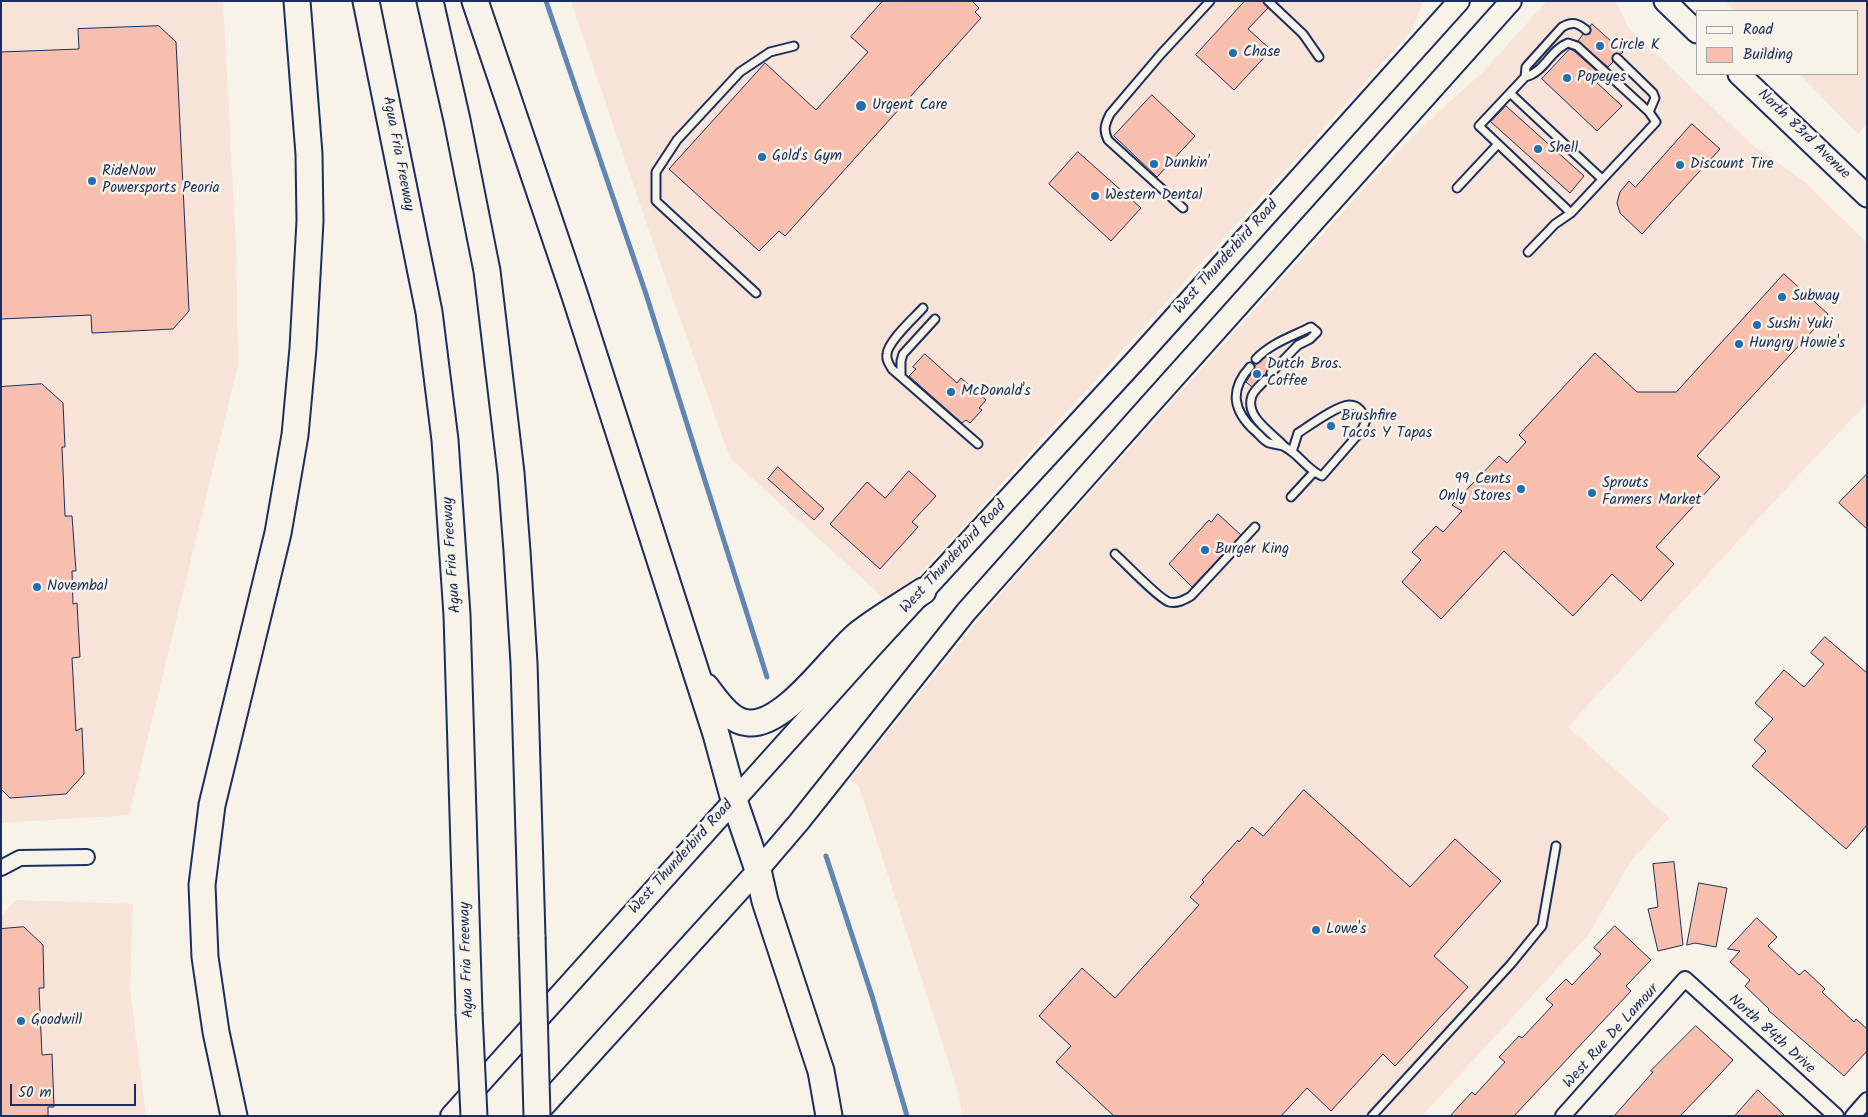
<!DOCTYPE html>
<style>
body{margin:0}
#map{position:relative;width:1868px;height:1117px;overflow:hidden;background:#f7f3e8;font-family:Kalam,sans-serif}
canvas{display:block}
.frame{position:absolute;inset:0;border:2px solid #1b2f5e;pointer-events:none}
.legend{position:absolute;left:1696px;top:10px;width:162px;height:65px;box-sizing:border-box;background:#f7f3e8;border:1px solid #9fa5b1;margin:0;padding:6px 9px;list-style:none;font-size:15px;color:#1b2f5e}
.legend li{display:flex;align-items:center;gap:10px;height:25px}
.legend b{width:25px;border:1px solid #9fa5b1}
.scale{position:absolute;left:10px;top:1084px;width:126px;height:22px;box-sizing:border-box;border:2px solid #1b2f5e;border-top:0;padding-left:6px;font-size:15px;line-height:18px;white-space:nowrap;color:#1b2f5e;-webkit-text-stroke:4px #f7f3e8;paint-order:stroke}
</style>
<div id="map">
<canvas width="1868" height="1117"></canvas>
<div class="frame"></div>
<ul class="legend">
<li><b style="height:6px;background:#f7f3e8"></b>Road</li>
<li><b style="height:14px;background:#f8bfae"></b>Building</li>
</ul>
<div class="scale">50 m</div>
</div>
<script>
const g = document.querySelector('canvas').getContext('2d');
g.lineJoin = 'round';
function fill(path, color) { g.fillStyle = color; g.fill(path, 'evenodd'); }
function trace(path, color, width, dash) { g.strokeStyle = color; g.lineWidth = width; g.lineCap = dash ? 'butt' : 'round'; g.setLineDash(dash || []); g.stroke(path); }
function write(font, color, halo, rows, align = 'center') {
  g.font = font + ' Kalam,sans-serif'; g.lineWidth = 5; g.setLineDash([]); g.textBaseline = 'middle'; g.strokeStyle = halo; g.fillStyle = color; for (const [text, x, y, turn = 0] of rows) {
    g.save(); g.translate(x, y); g.rotate((+turn || 0) * Math.PI / 180); g.textAlign = isNaN(turn) ? turn : align; if (halo) g.strokeText(text, 0, 0); g.fillText(text, 0, 0); g.restore();
  }
}
fill(new Path2D(`
 M1,1H223L236,247L238,365L129,815L1,823Z
 M571,1H1423L1413,29L910,585L884,598L730,458L657,254Z
 M1547,1H1615L1629,28L1751,144L1805,182L1867,243V403L1792,482L1568,727L1669,818L1631,861L1588,935L1422,1116H962L959,1094L859,786L850,779L995,600L1149,427L1388,162L1437,113L1483,72Z
 M1725,1H1867V124L1858,134L1799,74H1857V11H1735Z
 M16,900L133,904L130,990L146,1116H1V916Z`), '#f7e3d7');
trace(new Path2D(`
 M546,1L646,294L767,677
 M826,856L872,996L907,1116`), '#6385b3', 5);
const building = new Path2D(`
 M883,1H972L979,8L975,12L981,18L785,236L779,231L759,251L669,169L765,63L816,110L868,52L851,37Z
 M1245,1H1263L1268,8L1248,29L1271,50L1234,90L1196,55Z
 M1592,24L1623,52L1621,54L1616,53L1613,55L1612,59L1613,62L1608,67L1578,41L1583,34H1590L1591,30L1590,27Z
 M159,26L176,42L189,311L173,329L92,333L91,315L1,319V52L79,49L78,29Z
 M1570,49L1574,51L1601,75L1595,81L1622,106L1597,131L1542,79Z
 M1152,95L1195,136L1157,177L1114,136Z
 M1506,106L1584,176L1570,193L1491,122Z
 M1692,124L1720,149L1642,234L1620,213L1617,203L1620,192L1629,181L1635,187Z
 M1078,152L1141,208L1111,241L1049,184Z
 M1784,274L1828,314L1697,456L1720,477L1656,547L1674,564L1641,601L1612,574L1573,616L1504,551L1441,619L1402,582L1421,560L1412,552L1436,526L1443,532L1462,511L1452,505L1499,456L1507,463L1526,442L1519,435L1595,353L1637,392H1676Z
 M925,354L957,383L961,378L986,400L979,408L982,410L970,423L966,420L962,423L909,376L916,369L913,367Z
 M1266,357L1273,363L1265,375L1252,387L1246,382L1254,370L1255,366Z
 M42,384L63,403L65,447H62L65,516H72L76,571H72L73,604L77,603L80,657L72,658L76,731L82,728L84,774L66,794L10,798L1,789V387Z
 M778,467L824,509L814,520L768,479Z
 M909,471L936,496L912,522L918,527L880,569L830,524L867,482L885,498Z
 M1867,474V529L1839,503Z
 M1218,514L1241,535L1192,587L1169,564L1209,520L1211,522Z
 M1825,637L1867,673V825L1846,849L1752,766L1766,751L1754,740L1773,719L1755,703L1784,670L1804,687L1824,664L1811,653Z
 M1304,790L1410,887L1455,839L1501,881L1434,956L1468,987L1395,1066L1383,1054L1331,1111L1307,1088L1281,1116H1114L1056,1062L1071,1046L1039,1016L1082,968L1115,998L1199,905L1190,897L1204,882L1202,880L1238,840L1239,842L1252,827L1263,836Z
 M1674,862L1683,945L1658,951L1648,909L1658,907L1653,864Z
 M1699,883L1727,888L1716,947L1695,943L1687,945Z
 M1757,918L1777,937L1768,946L1799,975L1805,970L1825,989L1822,992L1854,1022L1856,1019L1867,1029V1051L1844,1076L1768,1010L1769,1009L1745,986L1750,980L1730,962L1740,951L1728,949Z
 M1615,926L1651,960L1626,986L1631,991L1514,1116H1450L1472,1092L1475,1095L1505,1062L1499,1057L1519,1036L1522,1038L1553,1005L1546,999L1566,979L1572,985L1601,954L1594,948Z
 M24,927L43,945L44,988H39L42,1055L52,1054L54,1107H48V1116H1V929Z
 M1696,1026L1733,1060L1709,1086L1680,1116H1614L1653,1072L1651,1071Z
 M1758,1090L1785,1116H1735Z`);
fill(building, '#f8bfae');
trace(building, '#1b2f5e', 1);
const lane = new Path2D(`
 M1268,1L1303,34L1319,57
 M1617,58L1653,93L1655,98L1649,112
 M1525,77L1526,67L1562,27C1572,21 1578,23 1586,30
 M1510,93L1602,179
 M1457,188L1498,144
 M1183,208L1108,140C1103,130 1105,124 1110,114L1161,54L1210,1
 M1528,252L1555,224L1571,213L1656,122L1649,112L1577,46L1568,43C1550,50 1545,72 1525,77L1479,126L1571,213
 M756,293L656,201V172L677,140L740,72L770,52L794,46
 M923,308C914,318 888,341 887,354C886,360 889,364 892,369L978,444
 M1256,359C1271,343 1291,337 1311,327L1317,332L1310,339L1298,345L1271,373
 M1250,367C1229,390 1233,411 1255,431C1259,434 1262,439 1267,442C1272,445 1280,444 1285,447C1299,454 1307,470 1322,476L1362,430L1366,420C1363,413 1359,405 1350,405C1339,404 1309,426 1298,433L1292,452
 M901,376V361L903,354L935,319
 M1265,380C1261,385 1254,390 1252,396C1244,417 1273,433 1285,447
 M1291,497L1314,472
 M1115,554C1125,563 1159,599 1169,602C1177,604 1184,600 1191,596L1255,527
 M1372,1116L1511,964L1542,926L1556,846`);
const street = new Path2D(`
 M1,868L20,858L87,857
 M1563,1116L1685,979L1836,1116
 M1853,1116L1867,1100`);
const secondary = new Path2D(`
 M451,1116L871,648L1136,360L1459,1
 M535,1116L758,870L799,822L966,612L1147,408L1511,1`);
const primary = new Path2D(`
 M1665,1L1697,32
 M1739,74L1867,196`);
const highway = new Path2D(`
 M366,1L429,312L445,440L457,615L469,1013
 M430,1L457,120L487,271L511,473L517,551L524,663L532,937
 M475,1L575,296L716,734L734,800L758,870L765,901L821,1071L829,1116
 M706,687C717,701 730,722 749,723C785,725 830,659 856,636C875,620 902,605 923,591
 M234,1116L216,1032L205,957L202,885L212,805L278,533L295,435L303,348L310,221L309,154L297,1`);
trace(lane, '#1b2f5e', 11);
trace(street, '#1b2f5e', 18);
trace(secondary, '#1b2f5e', 24);
trace(primary, '#1b2f5e', 25);
trace(highway, '#1b2f5e', 29);
trace(lane, '#f7f3e8', 7);
trace(street, '#f7f3e8', 14);
trace(secondary, '#f7f3e8', 20);
trace(primary, '#f7f3e8', 21);
trace(highway, '#f7f3e8', 25);
const highwayBridge = new Path2D(`
 M532,937L537,1116
 M469,1013L474,1116`);
trace(highwayBridge, '#1b2f5e', 29, []);
trace(highwayBridge, '#f7f3e8', 25);
for (const [x, y, r, color] of [
 [1600,46,5,"#1f6fb2"],
 [1233,53,5,"#1f6fb2"],
 [1567,78,5,"#1f6fb2"],
 [861,106,6,"#1f6fb2"],
 [1538,149,5,"#1f6fb2"],
 [762,157,5,"#1f6fb2"],
 [1154,164,5,"#1f6fb2"],
 [1680,165,5,"#1f6fb2"],
 [92,181,5,"#1f6fb2"],
 [1095,196,5,"#1f6fb2"],
 [1782,297,5,"#1f6fb2"],
 [1757,325,5,"#1f6fb2"],
 [1739,344,5,"#1f6fb2"],
 [1257,374,5,"#1f6fb2"],
 [951,392,5,"#1f6fb2"],
 [1331,426,5,"#1f6fb2"],
 [1521,489,5,"#1f6fb2"],
 [1592,493,5,"#1f6fb2"],
 [1205,550,5,"#1f6fb2"],
 [37,587,5,"#1f6fb2"],
 [1316,930,5,"#1f6fb2"],
 [21,1021,5,"#1f6fb2"]
]) { const dot = new Path2D(); dot.arc(x, y, r, 0, 2 * Math.PI); g.fillStyle = color; g.fill(dot); trace(dot, '#f7f3e8', 2); }
write('15px', '#1b2f5e', '#f7f3e8', [
 ["Circle K",1610,46],
 ["Chase",1243,53],
 ["Popeyes",1577,78],
 ["Urgent Care",872,106],
 ["Shell",1548,149],
 ["Gold's Gym",772,157],
 ["Dunkin'",1164,164],
 ["Discount Tire",1690,165],
 ["RideNow",102,172],
 ["Powersports Peoria",102,189],
 ["Western Dental",1105,196],
 ["Subway",1792,297],
 ["Sushi Yuki",1767,325],
 ["Hungry Howie's",1749,344],
 ["Dutch Bros.",1267,365],
 ["Coffee",1267,382],
 ["McDonald's",961,392],
 ["Brushfire",1341,417],
 ["Tacos Y Tapas",1341,434],
 ["99 Cents",1511,480,"right"],
 ["Only Stores",1511,497,"right"],
 ["Sprouts",1602,484],
 ["Farmers Market",1602,501],
 ["Burger King",1215,550],
 ["Novembal",47,587],
 ["Lowe's",1326,930],
 ["Goodwill",31,1021]
], 'left');
write('15px', '#1b2f5e', '#f7f3e8', [
 ["North 83rd Avenue",1803,135,44],
 ["Agua Fria Freeway",397,154,79],
 ["West Thunderbird Road",1227,258,-48],
 ["Agua Fria Freeway",453,555,-94],
 ["West Thunderbird Road",954,558,-47],
 ["West Thunderbird Road",682,858,-48],
 ["Agua Fria Freeway",468,960,-92],
 ["North 84th Drive",1771,1035,42],
 ["West Rue De Lamour",1612,1037,-48]
]);
</script>
